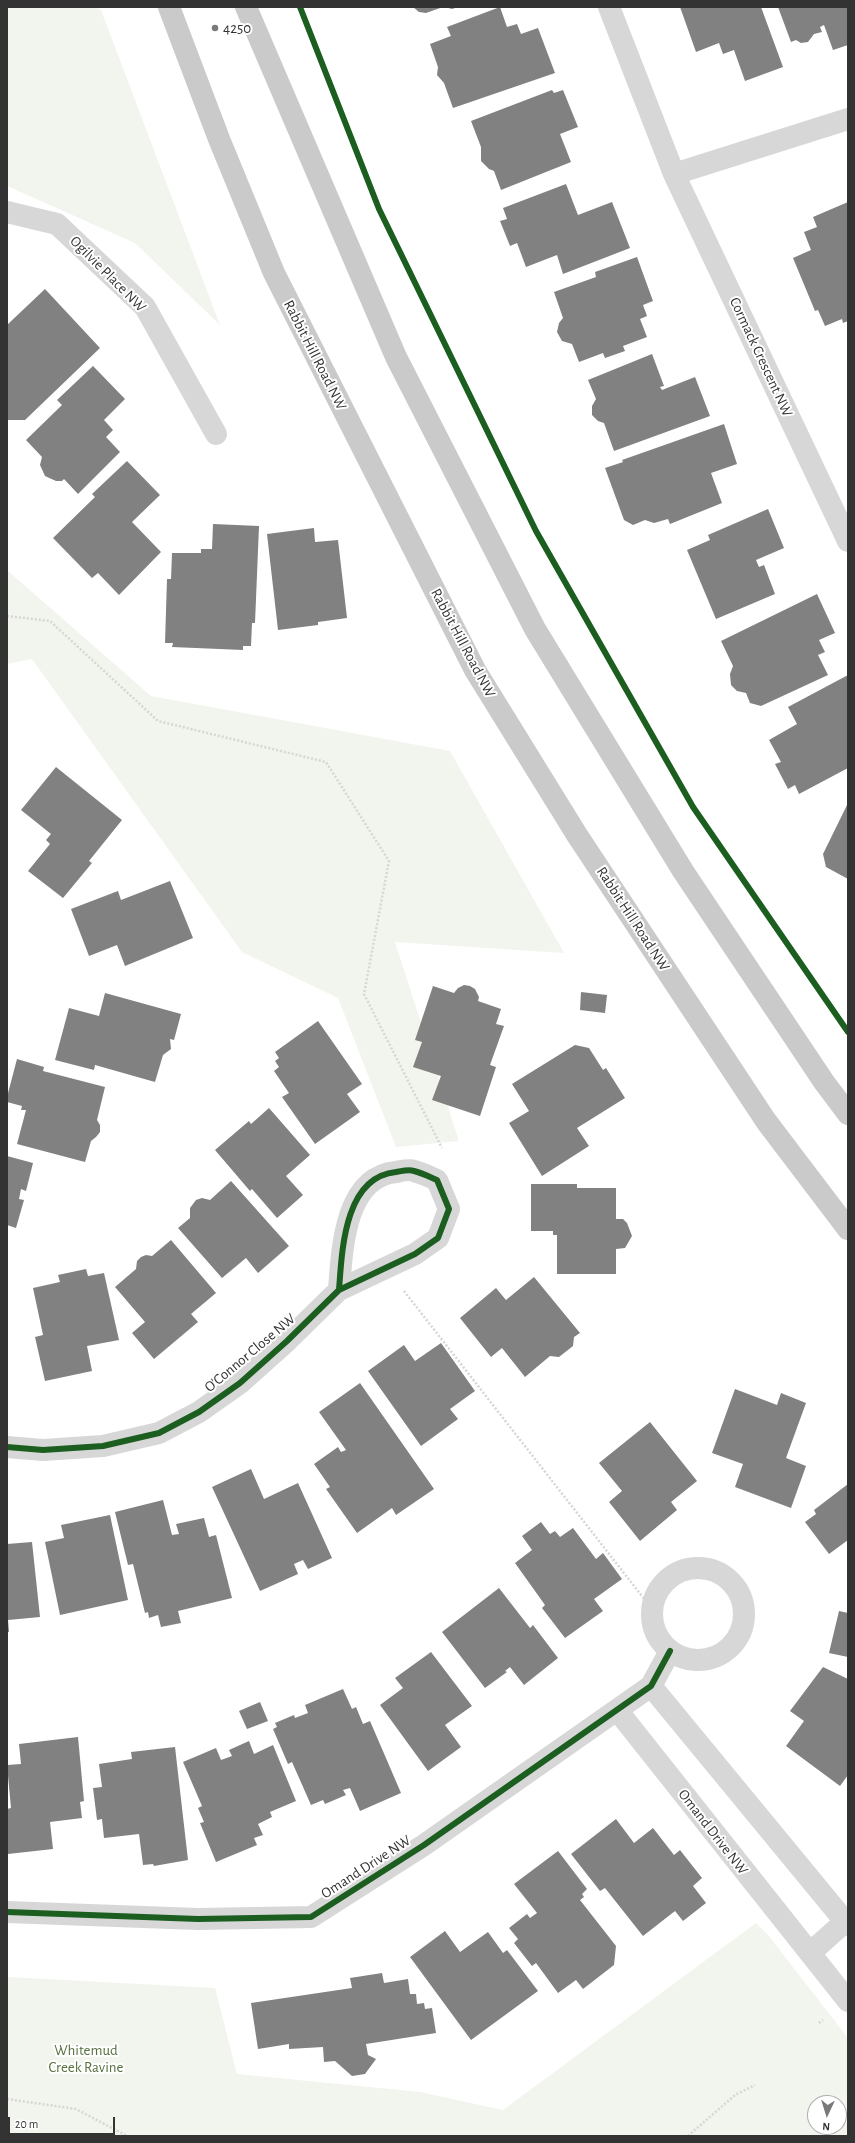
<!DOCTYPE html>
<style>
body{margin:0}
#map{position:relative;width:855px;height:2143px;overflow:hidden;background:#fff;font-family:"Alegreya Sans",sans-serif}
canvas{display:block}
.frame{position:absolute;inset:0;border:8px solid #333;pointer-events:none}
.north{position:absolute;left:807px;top:2095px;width:40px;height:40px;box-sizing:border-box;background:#fff;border:1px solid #adadad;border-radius:50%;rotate:184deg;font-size:11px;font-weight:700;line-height:16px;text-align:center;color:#333}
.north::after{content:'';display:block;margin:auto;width:14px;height:18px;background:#7a7a7a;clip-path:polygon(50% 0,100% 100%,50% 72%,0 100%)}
.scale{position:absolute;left:8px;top:2117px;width:107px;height:18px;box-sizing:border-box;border:2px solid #333;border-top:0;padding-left:5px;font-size:12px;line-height:14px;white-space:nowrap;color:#333;-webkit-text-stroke:3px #fff;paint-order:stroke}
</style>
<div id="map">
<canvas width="855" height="2143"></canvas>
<div class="frame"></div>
<div class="north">N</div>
<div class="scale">20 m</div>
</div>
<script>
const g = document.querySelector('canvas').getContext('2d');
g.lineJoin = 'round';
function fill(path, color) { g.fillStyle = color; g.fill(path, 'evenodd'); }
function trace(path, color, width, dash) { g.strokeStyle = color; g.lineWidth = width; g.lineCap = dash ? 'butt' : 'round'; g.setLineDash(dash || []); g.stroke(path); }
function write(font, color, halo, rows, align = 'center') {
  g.font = font + ' "Alegreya Sans",sans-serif'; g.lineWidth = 4; g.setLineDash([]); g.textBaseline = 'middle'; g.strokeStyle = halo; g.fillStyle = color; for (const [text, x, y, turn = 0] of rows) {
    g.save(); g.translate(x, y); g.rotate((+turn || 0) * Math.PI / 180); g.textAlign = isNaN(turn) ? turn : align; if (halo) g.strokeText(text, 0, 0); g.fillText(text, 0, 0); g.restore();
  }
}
fill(new Path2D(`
 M7,7H96L101,10L220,325L135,243L7,186Z
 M7,570L151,696L450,751L564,953L395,942L459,1141L396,1147L338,998L242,952L32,659L7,664Z
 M756,1923L768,1935L848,2038V2136H7V1977L215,1988L237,2074L420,2092L503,2110ZM815,2103H839V2127H815Z`), '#f1f5ed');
fill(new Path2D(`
 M413,7H443L426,13L419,12Z
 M445,7H458L452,9Z
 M500,7L507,27L517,24L521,34L538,28L555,73L453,108L444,83L437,75L438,67L430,44L451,36L447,27Z
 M680,7H761L783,67L745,81L734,50L723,54L719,43L696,52Z
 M778,7H848V45L833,50L824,25L820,27L822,32L814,34L808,42L801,43L796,40L791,42Z
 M552,90L554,93L563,90L578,127L560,134L571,162L501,190L494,171L489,169L481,161V147L471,121Z
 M566,184L578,215L612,202L630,248L563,274L557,255L526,267L517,243L510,246L500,221L507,219L503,208Z
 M848,202V321L843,323L842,319L825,326L818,310L815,311L793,258L811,250L804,232L817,227L813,217Z
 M637,257L653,301L643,305L647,316L640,319L647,337L623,346L625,351L605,358L603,353L579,362L572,344L562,341L557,332L559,323L563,318L554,292L596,277L595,272Z
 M45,289L100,348L25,420H7V325Z
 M652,354L664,386L660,387L662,390L695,377L710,416L614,451L604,423L598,421L592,415V406L596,399L588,380Z
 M93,366L125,399L104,420L113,430L106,437L120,452L78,494L64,479L62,481H56L45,476L40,465L42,457L26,440L62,405L57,400Z
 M724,424L737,464L711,473L722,503L670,524L668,519L654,523L645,520L633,525L624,520L605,468L623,462L622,460Z
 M127,461L160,495L132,522L161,552L119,595L98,573L92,578L53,538L95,497L92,494Z
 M768,509L784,548L756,560L759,567L764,565L775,594L716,619L687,550L710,540L708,535Z
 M213,524L259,526L255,623H252L251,646H243V650L172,647L173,643H165L167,579H171L172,553H201V549H212Z
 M314,528L315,542L338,540L347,618L318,622V625L278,630L267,534Z
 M817,594L835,633L819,640L825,652L818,655L828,675L761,706L750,703L746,693L737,691L731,685L730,674L733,666L721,641Z
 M848,675V768L799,794L795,785L788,789L775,764L781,762L769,740L797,724L788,707Z
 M56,767L122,820L89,861L92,863L63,898L28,871L50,844L46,840L51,834L21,810Z
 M848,803V879L826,867L823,854Z
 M170,881L193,938L125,966L117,945L89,956L71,909L118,891L121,900Z
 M464,985L470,986L475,989L479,997L478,1001L501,1009L496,1024L504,1026L490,1065L496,1067L480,1116L432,1100L441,1076L413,1067L422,1042L415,1040L433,986L454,993L458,988Z
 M581,992L607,995L605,1013L580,1010Z
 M105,993L181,1014L174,1040L170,1039L171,1049L163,1055L155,1082L95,1065L94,1070L55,1060L69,1008L99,1016Z
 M318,1021L362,1084L347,1094L360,1112L315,1144L282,1097L289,1093L274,1071L279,1067L275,1061L279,1058L275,1052Z
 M575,1045L589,1048L603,1070L606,1068L625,1098L577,1128L589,1146L542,1176L509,1123L529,1111L512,1084Z
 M17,1059L44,1067L43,1071L105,1087L97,1120L100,1125V1132L96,1137L91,1141L85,1162L17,1144L26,1110H21L22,1106L7,1102V1097Z
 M269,1108L310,1155L286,1176L303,1195L277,1218L252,1189L250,1191L215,1150L249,1121L251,1124Z
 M7,1156L33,1163L26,1191L21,1189L19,1199L24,1200L16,1228L7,1225Z
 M231,1181L289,1246L258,1273L246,1258L222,1278L178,1228L190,1218V1208L196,1200L202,1198L210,1200Z
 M531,1184H577V1188H616V1219H623L627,1223L632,1236L625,1248L616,1249V1274H557V1235H553V1231H531Z
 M171,1240L216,1293L191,1314L198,1322L154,1359L132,1333L145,1322L115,1287L136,1269L137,1261L141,1257L146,1255L152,1256Z
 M86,1269L88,1276L104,1273L119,1340L87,1346L92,1371L45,1381L35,1337L43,1335L33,1288L60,1282L58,1275Z
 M534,1277L580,1333L574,1337L573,1346L559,1357L550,1356L525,1377L502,1348L491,1357L460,1318L496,1288L506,1300Z
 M441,1343L475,1391L450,1409L458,1419L421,1446L368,1371L404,1345L415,1361Z
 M360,1383L434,1489L396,1515L392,1508L357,1533L326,1489L330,1487L314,1464L338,1447L341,1452L346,1450L319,1412Z
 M735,1389L777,1405L781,1393L806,1403L786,1458L806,1466L791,1508L735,1487L743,1464L712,1453Z
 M650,1422L697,1481L671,1502L677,1510L640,1541L609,1502L622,1491L599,1463Z
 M251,1469L264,1499L298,1483L332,1558L308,1569L303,1560L294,1564L298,1574L260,1591L212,1487Z
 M848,1484V1540L829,1554L805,1522L816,1514L814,1510Z
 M163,1500L172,1535L179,1534L176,1524L204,1518L209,1537L216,1535L232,1598L178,1611L181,1623L161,1627L158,1615L149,1618L148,1612L145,1613L133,1564L128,1565L115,1512Z
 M110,1515L128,1600L60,1615L45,1542L64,1538L61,1525Z
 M541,1522L550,1534L555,1531L560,1537L573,1528L596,1559L603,1553L622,1579L594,1599L603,1611L565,1638L542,1608L545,1605L515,1563L532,1550L522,1536Z
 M32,1542L40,1617L8,1620L9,1632H7V1544Z
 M499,1588L530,1628L533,1625L558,1658L524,1685L510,1667L505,1671L507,1672L485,1688L442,1632Z
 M839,1611L848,1613V1657L829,1653Z
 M431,1652L472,1706L445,1725L461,1747L428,1771L380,1705L403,1688L395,1678Z
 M823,1667L848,1679V1775L840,1786L786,1746L804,1721L790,1711Z
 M343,1689L352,1709L356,1707L363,1724L370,1721L401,1793L360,1811L350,1788L343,1790L346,1795L325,1804L323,1800L311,1805L292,1762L288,1764L273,1729L277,1727L275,1723L294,1715L295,1718L308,1713L305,1705Z
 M260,1702L268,1721L247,1729L239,1711Z
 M78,1737L84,1801L80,1802L82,1818L50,1822L53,1849L8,1854L7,1809L11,1808L7,1765L21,1764L19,1744Z
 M249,1741L254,1754L273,1745L296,1801L270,1812L272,1817L258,1824L263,1835L254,1838L257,1845L216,1862L200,1823L204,1822L198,1808L202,1806L183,1762L216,1748L221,1760L232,1756L229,1750Z
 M175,1747L188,1860L154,1866L153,1864L143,1865L139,1834L104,1838L102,1819L97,1820L93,1788L102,1787L99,1764L132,1759L131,1752Z
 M616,1819L634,1843L653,1828L674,1855L680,1850L702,1878L693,1886L706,1903L683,1921L675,1911L643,1936L605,1888L600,1891L571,1854Z
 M558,1851L587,1889L582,1894L584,1897L580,1900L616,1946L614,1965L583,1989L576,1980L558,1993L536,1963L532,1966L514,1943L518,1939L509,1928L527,1914L530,1918L537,1913L514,1884Z
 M445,1931L460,1952L488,1932L503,1953L507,1950L538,1991L471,2040L410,1957Z
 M382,1973L384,1983L408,1979L410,1994H416L417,2004L424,2003L425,2009L432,2008L436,2033L366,2044L368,2055L376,2059L365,2074L352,2076L335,2061L324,2062L323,2047L289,2049V2044L258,2049L251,2003L352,1988L350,1978Z`), '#818181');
trace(new Path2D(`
 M7,616L50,621L158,721L326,762L389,861L364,994L442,1148
 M404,1291L652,1609
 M819,2023L823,2020
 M7,2099L76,2109L127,2136
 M688,2136L735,2095L755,2085`), '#d6d6d6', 2.5, [2, 2]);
trace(new Path2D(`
 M609,7L674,174L848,541
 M674,174L848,119
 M7,212L57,224L145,307L216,434
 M7,1447L43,1450L103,1446L159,1433L199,1412L240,1383L287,1341L339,1290L415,1254L438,1238L449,1209L437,1180C430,1177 422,1173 414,1171C409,1169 402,1171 396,1172C344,1177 342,1251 339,1290
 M652 1614a46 46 0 1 1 92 0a46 46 0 1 1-92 0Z
 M651,1686L848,1925
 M617,1710L848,2001
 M7,1912L198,1919L311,1917L424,1845L651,1686L670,1651
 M810,1953L848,1919`), '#d7d7d7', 22);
trace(new Path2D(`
 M169,7L219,139L274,273L475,670L577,835L766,1121L848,1229
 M246,7L396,357L535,629L683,871L824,1082L848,1114`), '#cacaca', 22);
trace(new Path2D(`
 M300,7L379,209L536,531L693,807L848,1032
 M7,1447L43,1450L103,1446L159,1433L199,1412L240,1383L287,1341L339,1290L415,1254L438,1238L449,1209L437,1180C430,1177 422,1173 414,1171C409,1169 402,1171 396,1172C344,1177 342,1251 339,1290
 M7,1912L198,1919L311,1917L424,1845L651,1686L670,1651`), '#1b5e20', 6);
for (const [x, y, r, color] of [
 [215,28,4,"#7a7a7a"]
]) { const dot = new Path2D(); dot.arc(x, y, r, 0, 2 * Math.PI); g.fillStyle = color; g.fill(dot); trace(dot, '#fff', 1.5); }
write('15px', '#333', '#fff', [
 ["4250",223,28]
], 'left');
write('15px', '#333', '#fff', [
 ["Ogilvie Place NW",108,274,45],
 ["Rabbit Hill Road NW",315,355,63],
 ["Cormack Crescent NW",761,357,65],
 ["Rabbit Hill Road NW",463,643,62],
 ["Rabbit Hill Road NW",633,919,57],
 ["O'Connor Close NW",250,1353,-40],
 ["Omand Drive NW",713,1832,52],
 ["Omand Drive NW",366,1867,-33]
]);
write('15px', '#56703f', '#fff', [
 ["Whitemud",86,2050],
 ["Creek Ravine",86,2067]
]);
</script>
